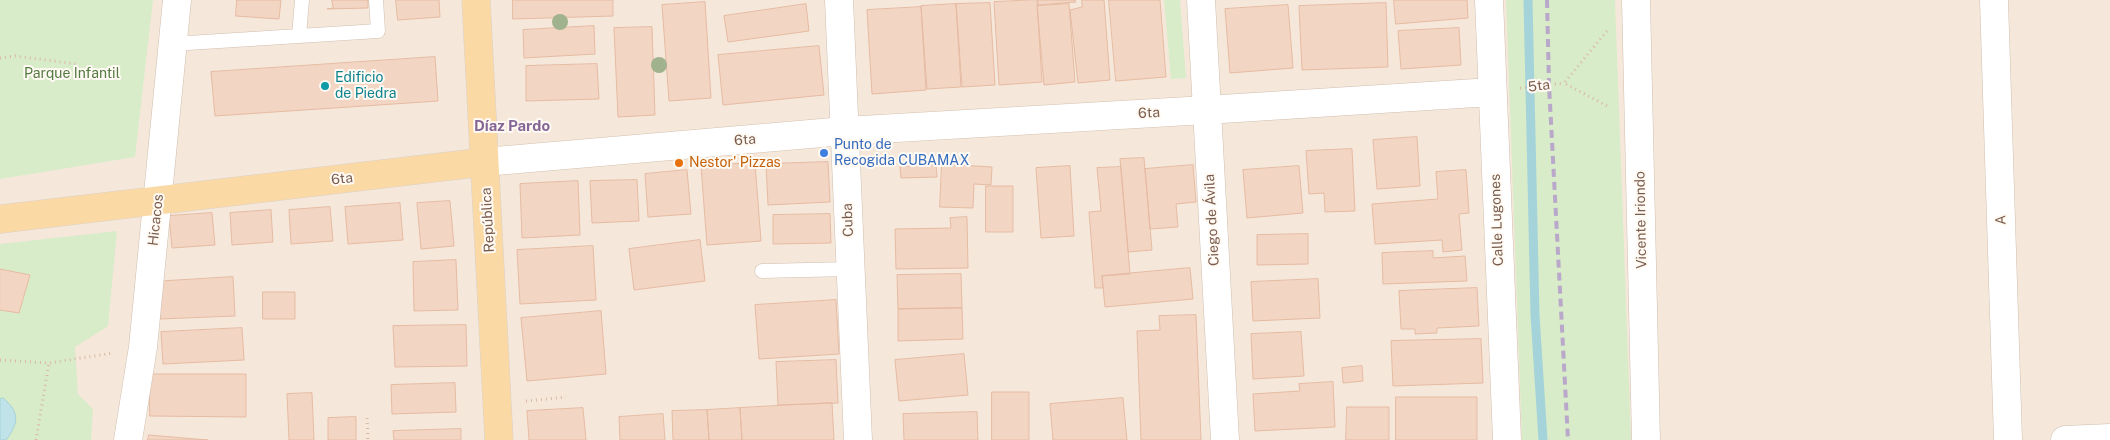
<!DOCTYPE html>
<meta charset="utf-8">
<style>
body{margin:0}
canvas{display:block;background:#fdf6ec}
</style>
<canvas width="2110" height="440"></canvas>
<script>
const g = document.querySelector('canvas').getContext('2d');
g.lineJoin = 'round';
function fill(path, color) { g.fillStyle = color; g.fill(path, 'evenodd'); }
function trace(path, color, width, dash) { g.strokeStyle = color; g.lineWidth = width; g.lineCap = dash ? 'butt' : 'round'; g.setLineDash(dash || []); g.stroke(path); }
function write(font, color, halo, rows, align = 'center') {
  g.font = font + ' "Public Sans",sans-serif'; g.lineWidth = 4; g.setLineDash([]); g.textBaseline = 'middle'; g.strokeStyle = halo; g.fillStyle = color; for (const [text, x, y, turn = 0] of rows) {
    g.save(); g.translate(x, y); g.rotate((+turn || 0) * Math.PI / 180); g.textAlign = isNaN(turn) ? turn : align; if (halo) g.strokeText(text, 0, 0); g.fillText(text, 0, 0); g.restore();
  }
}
fill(new Path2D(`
 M0,0H2110V440H0Z`), '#f5e8da');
fill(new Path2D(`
 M0,0H153L135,157L0,179Z
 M1164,0H1180L1186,78L1171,79Z
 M1506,0H1615L1631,440H1522Z
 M117,231L108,326L75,347L78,394L93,409L91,440H0V244Z`), '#d8ecc9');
const water = new Path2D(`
 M3,398C20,412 19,423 6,440H0V399Z`);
fill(water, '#bfe3e8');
trace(water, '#a5d3da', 1);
trace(new Path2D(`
 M1528,0L1535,315L1543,440`), '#a5d3da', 9);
const building = new Path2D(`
 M237,0H281L279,19L236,16Z
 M332,0H368V8L327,9L333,8Z
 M396,0H439L440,17L398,20Z
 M513,0H613V16L513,19Z
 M1037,0L1042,82L999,85L994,2Z
 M1038,0H1075L1076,2L1039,5Z
 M1082,0H1104L1110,80L1078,83L1070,10L1082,7Z
 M1109,0H1160L1166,77L1116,81Z
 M1394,0H1467L1468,18L1396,24Z
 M705,2L711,98L669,101L662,5Z
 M990,3L995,85L962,87L956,4Z
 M1386,3L1388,67L1302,70L1299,6Z
 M806,4L809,31L728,42L724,16Z
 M956,4L961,87L927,89L921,6Z
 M1069,4L1075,82L1044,85L1037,6Z
 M1288,5L1293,68L1230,73L1225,9Z
 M921,7L926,90L872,94L867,10Z
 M594,26L595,54L524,58L523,30Z
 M652,27L655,115L618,117L614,28Z
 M1459,28L1461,65L1401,69L1398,31Z
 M819,46L824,95L723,105L718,55Z
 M435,57L438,101L215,116L211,72Z
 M597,64L599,99L526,101V66Z
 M1417,137L1420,186L1377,189L1373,140Z
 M1352,149L1355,211L1325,212L1324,193L1309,194L1306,151Z
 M1144,158L1152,250L1128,252L1120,159Z
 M828,162L830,202L768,205L766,164Z
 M755,163L761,241L707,245L701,166Z
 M942,164L992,167L991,185L974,184L973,208L940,207Z
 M936,165L937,177L901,178L900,167Z
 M1193,165L1196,202L1176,204L1178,227L1150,229L1145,169Z
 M1070,166L1074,236L1041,238L1036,168Z
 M1299,166L1303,213L1247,218L1243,170Z
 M1121,167L1130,274L1102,276L1103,288H1095L1089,212L1101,211L1097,168Z
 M687,170L691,214L648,217L645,174Z
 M1466,170L1469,213L1459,214L1462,250L1443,252L1442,240L1375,244L1372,204L1438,199L1436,172Z
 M637,180L639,221L592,223L590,181Z
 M578,181L580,235L522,238L520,184Z
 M986,186H1013V232H986Z
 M450,201L454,246L421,249L417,203Z
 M400,203L403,240L348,244L345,207Z
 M330,207L333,241L291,244L289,210Z
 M271,210L273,242L232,245L230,213Z
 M212,213L215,245L172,248L169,216Z
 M830,214L831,243L773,244V215Z
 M967,217L968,268L896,269L895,229L951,228L950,218Z
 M1308,234V264L1257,265V235Z
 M700,240L705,281L634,290L629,249Z
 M593,246L596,300L520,304L517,250Z
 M1433,251V258L1465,256L1467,281L1383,284L1382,253Z
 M456,260L458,310L414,311L413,262Z
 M1190,268L1193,299L1105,307L1102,276Z
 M0,269L30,275L19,313L0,310Z
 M961,274L962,308L898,309L897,275Z
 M233,277L235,316L160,319L158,285L164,281Z
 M1318,279L1320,318L1253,321L1251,282Z
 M1477,288L1479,326L1437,328V333L1415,334V329H1401L1399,291Z
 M263,292H295V319H263Z
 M836,300L839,354L759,359L755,305Z
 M962,308L963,339L898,341V309Z
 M601,311L606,374L527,381L521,318Z
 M1196,315L1201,440H1141L1137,331L1160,330L1159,316Z
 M466,325L467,366L395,367L393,326Z
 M242,328L244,360L163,364L161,332Z
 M1301,332L1304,376L1253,379L1251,334Z
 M1481,339L1483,383L1393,386L1391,341Z
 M964,354L968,395L899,401L895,360Z
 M836,360L838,403L778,405L776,362Z
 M1362,366L1363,381L1343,383L1342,368Z
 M150,374H246V417L150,416Z
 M1333,382L1335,427L1255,431L1253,394L1300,391L1299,384Z
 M455,383L456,412L392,414L391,385Z
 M992,392H1029V440H992Z
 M312,393L314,440H289L287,394Z
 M1396,397H1477V440H1396Z
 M1123,398L1127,440H1053L1050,404Z
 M832,403L834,440H742L740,408Z
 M1347,407H1389V440H1346Z
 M583,408L586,440H529L527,411Z
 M740,408L742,440H709L707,410Z
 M707,410L709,440H673L672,411Z
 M977,412L978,440H904L903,414Z
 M663,414L665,440H620L619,417Z
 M356,417V440H328V418Z
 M461,429V440H394L393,431Z
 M149,435L208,440H148Z`);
fill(building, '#f3d5c3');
trace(building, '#e6bba3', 1);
const lane = new Path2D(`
 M299,36L302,0
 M172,44L378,31L376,0
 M762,271L851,269`);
const street = new Path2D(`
 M839,0L858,440
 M1201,0L1225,440
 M1489,0L1507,440
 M1636,0L1646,440
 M1994,0L2008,440
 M1206,110L1492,92
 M128,440L143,347L177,0
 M2065,440L2110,438`);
const secondary = new Path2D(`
 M484,162L845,131L1206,110`);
const primary = new Path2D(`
 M476,0L499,440
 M0,219L484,162`);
trace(lane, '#d1beb0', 15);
trace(street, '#d1beb0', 29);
trace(secondary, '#d6c0b0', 29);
trace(primary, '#dad1cd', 29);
trace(new Path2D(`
 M1607,31L1564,83L1609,107
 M0,58L15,56L77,64
 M1520,88L1564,83
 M0,360L49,363L113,353
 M526,401L566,397
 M367,418L368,440
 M36,440L49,363`), '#d9b8a5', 3, [1, 4]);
trace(lane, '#fff', 14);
trace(street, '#fff', 28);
trace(secondary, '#fff', 28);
trace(primary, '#fbd9a5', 28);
trace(new Path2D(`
 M1547,0L1549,85L1568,440`), '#b9a8c9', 4, [8, 5]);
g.fillStyle = '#a0b28e';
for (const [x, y] of [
 [560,22],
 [659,65]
]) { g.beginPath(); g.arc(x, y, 8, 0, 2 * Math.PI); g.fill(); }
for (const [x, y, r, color] of [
 [325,86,5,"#0f9aa8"],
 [824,153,5,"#3f7fe0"],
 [679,163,5,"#e8710a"]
]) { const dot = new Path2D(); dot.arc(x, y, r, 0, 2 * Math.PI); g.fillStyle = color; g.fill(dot); trace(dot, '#fffaf3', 2); }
write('14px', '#537a41', '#fffaf3', [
 ["Parque Infantil",72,74]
]);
write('14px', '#0d838f', '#fffaf3', [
 ["Edificio",335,78],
 ["de Piedra",335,94]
], 'left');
write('14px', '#7a5c4d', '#fffaf3', [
 ["5ta",1539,86,-7],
 ["6ta",1149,113,-3],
 ["6ta",745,140,-5],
 ["6ta",342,179,-7],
 ["Hicacos",156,220,-84],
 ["República",488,220,-93],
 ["Cuba",848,220,-92],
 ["Ciego de Ávila",1212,220,-93],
 ["Calle Lugones",1497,220,-92],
 ["Vicente Iriondo",1641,220,-91],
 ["A",2001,220,-92]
]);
write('14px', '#366cbe', '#fffaf3', [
 ["Punto de",834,145],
 ["Recogida CUBAMAX",834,161]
], 'left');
write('14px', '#c56008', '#fffaf3', [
 ["Nestor' Pizzas",689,163]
], 'left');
write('bold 15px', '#846695', '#fffaf3', [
 ["Díaz Pardo",512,126]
]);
</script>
